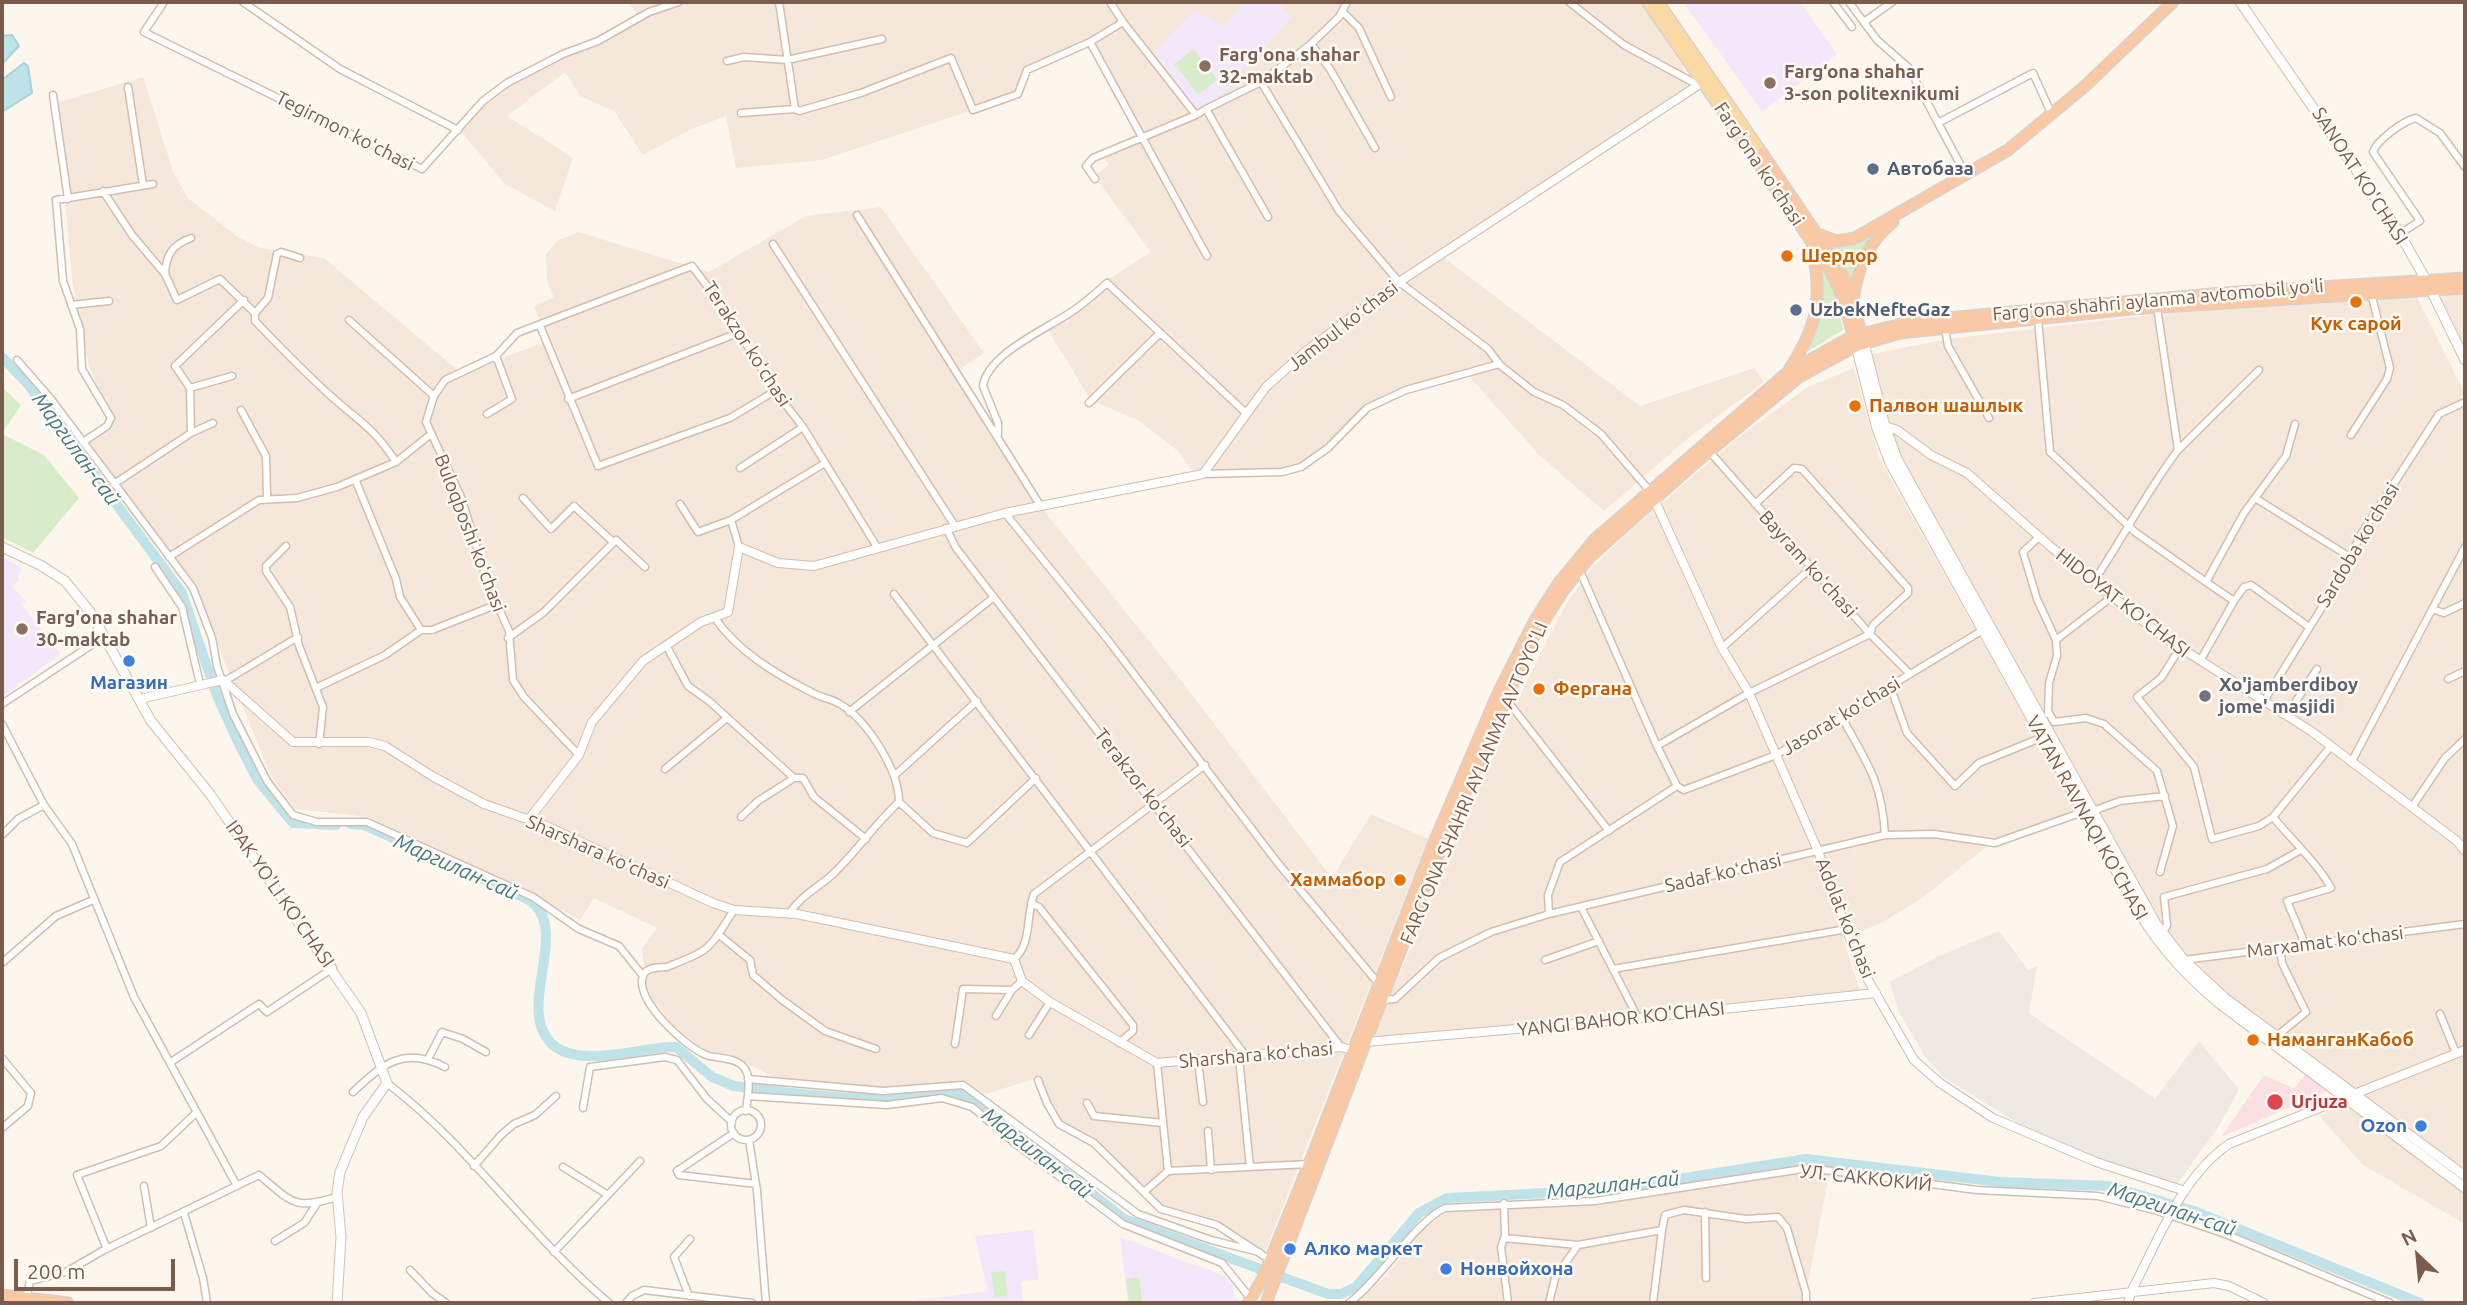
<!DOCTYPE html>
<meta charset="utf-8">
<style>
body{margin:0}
#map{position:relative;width:2467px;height:1305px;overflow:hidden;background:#fdf6ec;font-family:Ubuntu,sans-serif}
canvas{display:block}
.frame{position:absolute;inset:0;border:4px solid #7a5c4d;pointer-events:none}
.north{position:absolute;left:2383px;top:1221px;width:70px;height:70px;-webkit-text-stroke:5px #fffaf3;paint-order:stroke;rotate:334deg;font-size:19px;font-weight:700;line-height:28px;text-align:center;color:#7a5c4d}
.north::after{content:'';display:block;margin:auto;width:24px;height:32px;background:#7a5c4d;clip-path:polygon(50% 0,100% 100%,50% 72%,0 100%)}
.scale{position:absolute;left:14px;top:1259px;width:161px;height:32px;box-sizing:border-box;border:4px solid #7a5c4d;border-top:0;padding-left:9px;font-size:21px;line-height:24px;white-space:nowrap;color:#7a5c4d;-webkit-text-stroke:5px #fffaf3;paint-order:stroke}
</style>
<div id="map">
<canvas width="2467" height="1305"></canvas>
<div class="frame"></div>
<div class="north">N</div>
<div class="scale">200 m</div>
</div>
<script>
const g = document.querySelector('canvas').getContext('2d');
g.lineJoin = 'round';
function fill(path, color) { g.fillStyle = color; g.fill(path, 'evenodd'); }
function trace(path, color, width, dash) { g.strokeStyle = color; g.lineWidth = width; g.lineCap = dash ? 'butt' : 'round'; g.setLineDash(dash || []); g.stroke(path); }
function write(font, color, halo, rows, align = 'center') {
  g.font = font + ' Ubuntu,sans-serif'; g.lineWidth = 5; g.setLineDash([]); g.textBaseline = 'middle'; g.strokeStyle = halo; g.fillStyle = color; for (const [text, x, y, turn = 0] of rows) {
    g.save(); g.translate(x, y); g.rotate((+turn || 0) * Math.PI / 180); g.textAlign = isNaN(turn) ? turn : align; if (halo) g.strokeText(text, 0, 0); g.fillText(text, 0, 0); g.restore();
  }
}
fill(new Path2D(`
 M628,2H1639L1682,65L1688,88L1439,254L1640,406L1754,368L1764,382L1692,435L1604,511L1540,456L1468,375L1408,391L1369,408L1302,469L1194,473L1178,451L1139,421L1090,399L1048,330L1106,281L1151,252L1094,176L1109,165L1102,155L1138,138L1091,42L1024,68L1018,93L976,109L822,160L736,168L726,116L689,130L643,155L614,111L580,96L565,72L507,116L573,158L555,211L505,184L459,129L483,101L506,83L597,39L637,14Z
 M143,77L174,174L189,199L238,237L260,248L324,258L461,373L548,341L534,306L554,297L547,281L546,254L557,241L578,232L709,272L806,216L881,207L984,353L960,369L1049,517L1183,683L1332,878L1371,814L1428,839L1264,1254L1218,1224L1164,1212L1092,1143L1060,1127L1037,1078L986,1094L957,1082L897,1089L782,1081L740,1060L707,1053L673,1025L651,998L647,986L642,949L657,928L594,898L580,920L517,886L468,868L368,817L295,809L270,774L194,586L89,442L114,422L89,366L72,280L57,103Z
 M2465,288V352L2437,289Z
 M2417,297L2465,394V1170L2175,956L1893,449L1867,355L1948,339L2159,314Z
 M1854,368L1879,458L2078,812L1986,847L1921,899L1883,922L1843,939L1860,991L1696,1010L1383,1038L1374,1033L1528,678L1567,602L1592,568L1635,526L1734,441L1806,388Z
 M2342,1099L2465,1192V1224L2363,1165L2320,1117Z
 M1806,1173L1829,1175L1804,1303H1355L1383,1279L1424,1229L1444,1214L1459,1209L1667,1193Z`), '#f5e8da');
fill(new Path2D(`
 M1999,931L2028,970L2037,966L2029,1013L2155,1099L2199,1041L2239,1089L2217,1129L2177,1184L2076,1151L2021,1125L1943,1077L1924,1055L1898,1010L1890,982L1939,956Z`), '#efe9e4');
fill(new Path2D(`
 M1242,2H1284L1281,7L1292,16L1263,51L1231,79L1230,88L1198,111L1154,53L1194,10L1224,27Z
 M1683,2H1800L1837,54L1762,112Z
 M2,557L22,568L17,577L19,579L12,586L26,601L22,605L61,654L2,697Z
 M1033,1230L1039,1280L1021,1281L1023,1303H918V1300L988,1291L975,1236Z
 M1120,1237L1224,1276L1233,1285L1234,1297L1241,1301L1128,1303Z`), '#f3e8fa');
fill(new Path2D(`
 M2306,1073L2330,1090L2221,1137L2264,1075L2294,1089Z`), '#fbdfe3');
fill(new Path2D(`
 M1194,49L1217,80L1198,94L1174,64Z
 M1876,230L1858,261L1851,281L1832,245L1856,243Z
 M1822,263L1835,293L1843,330L1805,353L1822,309Z
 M2,387L21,405L2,433Z
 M2,434L44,455L79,498L33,553L2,537Z
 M1005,1271L1008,1296L994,1297L991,1272Z
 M1139,1277L1142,1302L1129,1303L1126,1279Z`), '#d8ecc9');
const water = new Path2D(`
 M12,35L19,46L2,64V36Z
 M24,63L28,66L32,93L2,112V80Z`);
fill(water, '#bfe3e8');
trace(water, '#a5d3da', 2);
trace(new Path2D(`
 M2,357L27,383L182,593L217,696L238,742L257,779L293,823L336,825
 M351,824L364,825L529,900C572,929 516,1005 550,1042C577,1071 641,1046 676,1047L712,1077L734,1086C781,1092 843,1100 889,1098C919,1097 946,1082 973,1100L1124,1219L1328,1294H1341L1356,1287L1419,1213L1447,1198L1608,1190L1806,1159L2000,1182L2109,1186L2194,1211L2420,1303`), '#bfe3e8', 10);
const minor = new Path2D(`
 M164,2L144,32L422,169L483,101L507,83L563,54L598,41L649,12L679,2
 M243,2L340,69L458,130
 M779,2L795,109L799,111L861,93L951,58L973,110L1018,94L1027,70L1090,42L1123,22L1196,115L1093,158L1086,166L1095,179
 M1110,2L1123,22
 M1569,2L1624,45L1698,85
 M1833,2L1852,27
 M1849,2L1877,40L1909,68L1938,123
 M1343,12L1359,28L1391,97
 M1864,22L1892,2
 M1090,42L1207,256
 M1311,44L1339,17L1347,2
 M727,61L744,57L787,60L882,39
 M1261,82L1311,44L1330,69L1375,148
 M128,87L143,185
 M53,95L68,199
 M1206,109L1261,82L1339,211L1399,282L1488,349L1500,365L1534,392L1563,405L1601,434L1649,490
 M741,113L795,109
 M1196,115L1206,109L1268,217
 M1966,175L1938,123L2033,73L2052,115
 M103,191L132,235L165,274L177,300L220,279L255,313V321C280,347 305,373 332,397C361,423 373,427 396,462
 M857,215L1040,505
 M2399,234L2420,221L2373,152C2377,140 2403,121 2416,118L2440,133L2465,167
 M773,244L955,526
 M165,274C166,255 172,245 191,238
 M71,305L109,301
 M255,313L268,298L277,254L281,252L300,258
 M2038,319L2050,452L2135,532L2206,582
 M349,320L434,396
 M540,326L598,466L730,418L775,391
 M1945,328L1948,346L1989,418
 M17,360L51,399L193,588L212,638L217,666L233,714L267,781L293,815L317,822H367L533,897L579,929L619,946L643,976
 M190,388L232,376
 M568,399L738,333
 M1089,403L1159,334
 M241,410L266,456L267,497
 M487,414L512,399L496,356
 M191,433L190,388L175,366L244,300
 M998,435V423L983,386C988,352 1052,327 1077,308C1088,300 1097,292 1107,283L1247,414
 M2351,435L2387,379L2390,368L2371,293
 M83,442L107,426L111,418L82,369L80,329L63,281L56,200L153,184
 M2178,450L2259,370
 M1710,452L1870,634L1910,674
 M740,468L803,427
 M1203,474L1282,472L1301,467L1328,448L1367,408L1406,390L1499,364
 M355,479L396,579L400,597L421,630
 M114,484L191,433L213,423
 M523,498L551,529L574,506L613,542
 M2255,498L2350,557
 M680,504L698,532L731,520
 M1005,513L1108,640L1277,862L1378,983
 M946,528L956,548L1341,1047
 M2039,537L2023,552L2037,599L2056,640L2057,656L2049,683L2048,714
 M286,546L266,566V571L290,607L299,646L323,707L319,744
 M739,547L731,520L825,463
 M169,557L259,500L297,498L337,487L396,462L431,434
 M155,567L182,607L200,684
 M1580,571L1657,746L1677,786
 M2094,581C2123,538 2147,491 2178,450L2157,307
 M894,594L1246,1056
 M2234,601L2244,587L2251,585L2309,627
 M2432,609L2444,613L2465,603
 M714,617C738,652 777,675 815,694C823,698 832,699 840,704C867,720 899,770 899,802C875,824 857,851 833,874C818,888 801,895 789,914
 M508,638L544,612L616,540L645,567
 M2056,640L2113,596
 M666,645L688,686L709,701L794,778H803L814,797L866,839
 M1722,648L1811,568
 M2180,648L2161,678L2137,697L2194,767L2212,839L2259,826L2273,817L2331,746
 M2200,661L2234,601L2206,582L2244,513L2286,456L2295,424
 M2448,679L2465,671
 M225,681L298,637
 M1890,686L1907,733L1955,786L1979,763L2043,737
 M316,688L385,655L421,630H432L498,604
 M1506,699L1609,831
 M2264,701L2342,575L2360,536L2439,414L2465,402
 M2,704L105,636
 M849,712L994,597
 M2049,713L2054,722L2086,718L2104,724L2157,771L2173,826L2160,872
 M2287,715L2317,669
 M1841,716C1866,761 1882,781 1885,835
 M2,724L44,805L72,844L134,997L237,1186
 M1657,746L1749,693L1870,634L1873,625L1908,593V588L1802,469L1794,468L1755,504
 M579,755L524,697L513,680L509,631L488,584L461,497L426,422L434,396L445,380L496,356L517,333L692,266L726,311L775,391L803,427L877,547
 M2352,761L2465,547
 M665,769L727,718
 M894,776L977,701
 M1677,786L1684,790L1776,755L1983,630
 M899,802L933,833L967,843L1036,778
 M2412,807L2445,758L2465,739
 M2093,811L2120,801L2165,796
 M741,817L758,801L794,778
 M2273,817C2290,838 2320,866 2331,888L2287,901L2305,944
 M2,835L18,819L44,805
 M1031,903L1039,907L1133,1025V1031L1119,1043
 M1581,907L1638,1018
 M734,910C725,923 714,945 701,952C696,955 672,965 667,967C658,968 643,966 642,980C640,1005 685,1046 706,1055C718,1059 738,1057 745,1069C752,1079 747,1099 746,1111
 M1549,914L1548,895L1560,862L1677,786
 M2163,933L2167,925L2164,897L2267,869L2299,851
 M718,934L750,960L753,975L781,999L825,1031L876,1049
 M1014,959C1032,945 1026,914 1034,894L1205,765
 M1545,960L1599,941
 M2184,960L2465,924
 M2,963L56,916L93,900
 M1613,969L1847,929
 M1382,1000L1395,999L1439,958L1491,932L1549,914L1885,835L1934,834L1995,843L2083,812
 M2440,1014L2456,1053
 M996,1016L1012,990L1022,981
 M1029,1035L1050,1002
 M2277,1036L2306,1012L2282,963L2280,947
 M955,1044L963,989L1012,990
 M1239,1058L1250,1167
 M428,1059L442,1032L463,1039L486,1052
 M1198,1061L1203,1102
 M171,1062L259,1004L267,1012L333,968
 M1157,1063L1168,1171L1309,1164
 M748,1079L883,1091L963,1085L1138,1214L1211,1240L1259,1252
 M1038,1080L1047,1103L1059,1124L1094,1143L1161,1209L1217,1225L1270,1260
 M387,1083C470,1146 529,1236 609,1303
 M353,1092C384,1063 404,1046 445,1067
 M748,1096L887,1105L942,1098L972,1107L1017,1145L1123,1224L1222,1263L1251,1299
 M1087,1103L1094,1116L1163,1123
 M583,1108L590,1067L665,1057L677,1060L707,1099L732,1122
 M731 1125a15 15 0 1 1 30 0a15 15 0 1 1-30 0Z
 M2,1128L28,1106L31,1093L2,1058
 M1208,1131L1211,1170
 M734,1133L677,1171L679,1175L756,1184
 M749,1140L757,1191L766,1303
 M474,1166L501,1135L514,1124L535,1115L556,1096
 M563,1167L608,1195
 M144,1186L151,1228
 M1144,1192L1168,1171
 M1504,1203L1505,1236L1501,1247L1508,1303
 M1705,1212L1706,1278
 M184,1213L203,1278L207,1303
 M1504,1238L1578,1245L1662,1230L1665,1215L1684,1210L1746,1219L1778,1217L1787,1228L1806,1293V1303
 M275,1241L304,1223L318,1202
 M107,1249L77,1175L161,1146L197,1112
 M554,1252L640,1161
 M410,1270L432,1293L446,1303
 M689,1296L674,1257L690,1239
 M26,1298L30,1281L66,1272L104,1250L259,1175C293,1203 293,1210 337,1197
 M626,1303L632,1296L644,1290L752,1303
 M1349,1303C1381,1279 1415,1222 1445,1208L1595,1201L1809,1168L1977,1190L2098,1196L2158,1211L2228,1235L2390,1303
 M1549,1303L1555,1278L1578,1245
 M1653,1303L1662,1230`);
const tertiary = new Path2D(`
 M1885,426L1897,430L1931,455L1967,473L2051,547L2162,636L2311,731L2457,841L2465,851
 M1654,499L1722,648L1749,693L1818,851L1860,966L1914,1060L1940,1083L1993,1118L2096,1162L2185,1191
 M140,699L223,680L293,742H368L385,746L432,776L484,804L544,825L713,903L734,910L797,914L1014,959L1022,981L1050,1002L1157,1063L1341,1047L1352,1050
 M529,819L579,755L592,722L643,661L701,622L728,612L739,547L778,563L814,566L1005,513L1203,474L1266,387L1306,351L1399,282L1703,82
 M1365,1042L1610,1021L1876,993
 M2034,1303L2214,1283L2229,1286L2264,1303
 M2128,1303L2132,1290C2158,1241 2181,1177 2229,1144L2465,1050`);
const secondary = new Path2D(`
 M2240,2L2397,229L2426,280L2465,360
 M1864,343L1885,426L1897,459L2156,924L2184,960L2225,998L2465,1176
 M1856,346L1877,429L1890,463L2140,914C2162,950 2188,977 2220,1004L2465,1188
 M2,547L40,565L65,581L91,613L151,721L210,794L361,1013L387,1083L363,1117L340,1172L337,1192L341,1237L337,1303`);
const primary = new Path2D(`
 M1647,2L1755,158
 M1658,2L1762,153`);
const trunk = new Path2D(`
 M1818,234L1836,241L1855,238L2008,150L2084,87L2173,2
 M1853,299C1858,268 1868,242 1893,222
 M1855,343L1842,295L1829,268L1755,158L1762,153L1837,264L1850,292L1863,340
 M1790,368C1818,325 1823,298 1812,248
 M2,1295L68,1303
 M1248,1303L1262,1280L1309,1164L1434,842L1499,691L1535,620L1558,584L1595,539L1788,372L1853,336L1914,321L2222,293L2465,278
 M1266,1303L1428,879L1533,638L1563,591L1589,558L1693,465L1799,377L1856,346L1900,333L2131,309L2465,288`);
trace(minor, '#d1beb0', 9);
trace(tertiary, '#d1beb0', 10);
trace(secondary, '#d6c0b0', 11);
trace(primary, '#dad1cd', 13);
trace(trunk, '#dad1cd', 13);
trace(minor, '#fff', 6);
trace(tertiary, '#fff', 8);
trace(secondary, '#fff', 9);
trace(primary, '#fbd9a5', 10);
trace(trunk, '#f9c8a4', 10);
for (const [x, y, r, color] of [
 [1205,66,7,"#8d6e63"],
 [1770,83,7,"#8d6e63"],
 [1873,169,7,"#5c6f8a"],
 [1787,256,7,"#e8710a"],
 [2356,302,7,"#e8710a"],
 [1796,310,7,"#5c6f8a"],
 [1855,406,7,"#e8710a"],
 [22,629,7,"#8d6e63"],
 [129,661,7,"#3f7fe0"],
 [1539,689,7,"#e8710a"],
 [2205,696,7,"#6b7280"],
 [1400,880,7,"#e8710a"],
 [2253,1040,7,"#e8710a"],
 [2275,1102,9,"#e0444e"],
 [2421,1126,7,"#3f7fe0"],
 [1290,1249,7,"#3f7fe0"],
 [1446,1269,7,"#3f7fe0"]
]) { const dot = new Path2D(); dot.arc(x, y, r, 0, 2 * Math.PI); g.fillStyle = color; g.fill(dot); trace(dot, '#fffaf3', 2.5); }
write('bold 19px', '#785e54', '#fffaf3', [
 ["Farg'ona shahar",1219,55],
 ["32-maktab",1219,77],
 ["Farg‘ona shahar",1784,72],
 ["3-son politexnikumi",1784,94],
 ["Farg'ona shahar",36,618],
 ["30-maktab",36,640]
], 'left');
write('19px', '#7a5c4d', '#fffaf3', [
 ["Tegirmon koʻchasi",345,131,27],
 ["Fargʻona koʻchasi",1759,164,56],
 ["SANOAT KO'CHASI",2360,176,57],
 ["Fargʻona shahri aylanma avtomobil yoʻli",2158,300,-5],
 ["Jambul koʻchasi",1343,326,-38],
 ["Terakzor koʻchasi",747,344,57],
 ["Buloqboshi koʻchasi",470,533,69],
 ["Sardoba koʻchasi",2358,545,-59],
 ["Bayram koʻchasi",1808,564,48],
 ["HIDOYAT KO'CHASI",2123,603,38],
 ["Jasorat koʻchasi",1841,716,-31],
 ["FARG‘ONA SHAHRI AYLANMA AVTOYO‘LI",1474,783,-67],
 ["Terakzor koʻchasi",1143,788,52],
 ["VATAN RAVNAQI KO'CHASI",2087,818,61],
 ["Sharshara koʻchasi",598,852,24],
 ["Sadaf koʻchasi",1723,873,-13],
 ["IPAK YO'LI KO'CHASI",280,894,55],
 ["Adolat koʻchasi",1845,918,68],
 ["Marxamat koʻchasi",2325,942,-7],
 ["YANGI BAHOR KO'CHASI",1621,1019,-6],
 ["Sharshara koʻchasi",1256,1055,-5],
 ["УЛ. САККОКИЙ",1866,1178,6]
]);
write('bold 19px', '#4e5e75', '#fffaf3', [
 ["Автобаза",1887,169],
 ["UzbekNefteGaz",1810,310]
], 'left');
write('bold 19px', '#c56008', '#fffaf3', [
 ["Шердор",1801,256],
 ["Кук сарой",2356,324,"center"],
 ["Палвон шашлык",1869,406],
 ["Фергана",1553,689],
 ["Хаммабор",1386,880,"right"],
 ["НаманганКабоб",2267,1040]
], 'left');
write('bold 19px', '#366cbe', '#fffaf3', [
 ["Магазин",129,683,"center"],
 ["Ozon",2407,1126,"right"],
 ["Алко маркет",1304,1249],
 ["Нонвойхона",1460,1269]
], 'left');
write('bold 19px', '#5b616d', '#fffaf3', [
 ["Xo'jamberdiboy",2219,685],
 ["jome' masjidi",2219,707]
], 'left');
write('bold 19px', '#be3a42', '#fffaf3', [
 ["Urjuza",2291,1102]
], 'left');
write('italic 21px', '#437c86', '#fffaf3', [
 ["Маргилан-сай",76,449,54],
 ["Маргилан-сай",456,867,24],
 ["Маргилан-сай",1037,1153,38],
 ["Маргилан-сай",1613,1185,-6],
 ["Маргилан-сай",2172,1209,18]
]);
</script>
